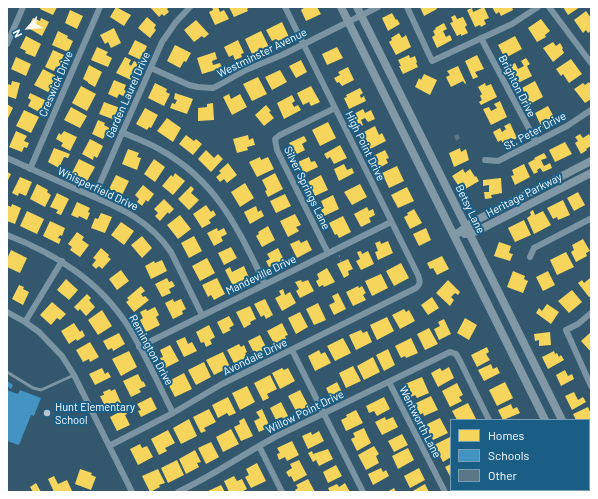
<!DOCTYPE html>
<style>
body{margin:0}
#map{position:relative;width:598px;height:499px;overflow:hidden;background:#33586d;font-family:Barlow,sans-serif}
canvas{display:block}
.frame{position:absolute;inset:0;border:8px solid #fff;pointer-events:none}
.legend{position:absolute;left:450px;top:419px;width:140px;height:72px;box-sizing:border-box;background:#1b5e85;border:1px solid #769eb6;margin:0;padding:5px 7px;list-style:none;font-size:12px;color:#fff}
.legend li{display:flex;align-items:center;gap:8px;height:20px}
.legend b{width:20px;border:1px solid #769eb6}
.north{position:absolute;left:8px;top:8px;width:40px;height:40px;-webkit-text-stroke:3px #1b5e85;paint-order:stroke;rotate:243deg;font-size:11px;font-weight:700;line-height:16px;text-align:center;color:#fff}
.north::after{content:'';display:block;margin:auto;width:14px;height:18px;background:#fff;clip-path:polygon(50% 0,100% 100%,50% 72%,0 100%)}
</style>
<div id="map">
<canvas width="598" height="499"></canvas>
<div class="frame"></div>
<ul class="legend">
<li><b style="height:11px;background:#f6d55c"></b>Homes</li>
<li><b style="height:11px;background:#4393c3"></b>Schools</li>
<li><b style="height:11px;background:#5b7786"></b>Other</li>
</ul>
<div class="north">N</div>
</div>
<script>
const g = document.querySelector('canvas').getContext('2d');
g.lineJoin = 'round';
function fill(path, color) { g.fillStyle = color; g.fill(path, 'evenodd'); }
function trace(path, color, width, dash) { g.strokeStyle = color; g.lineWidth = width; g.lineCap = dash ? 'butt' : 'round'; g.setLineDash(dash || []); g.stroke(path); }
function write(font, color, halo, rows, align = 'center') {
  g.font = font + ' Barlow,sans-serif'; g.lineWidth = 4; g.setLineDash([]); g.textBaseline = 'middle'; g.strokeStyle = halo; g.fillStyle = color; for (const [text, x, y, turn = 0] of rows) {
    g.save(); g.translate(x, y); g.rotate((+turn || 0) * Math.PI / 180); g.textAlign = isNaN(turn) ? turn : align; if (halo) g.strokeText(text, 0, 0); g.fillText(text, 0, 0); g.restore();
  }
}
fill(new Path2D(`
 M41,7H57L53,15L40,9Z
 M116,7L131,15L124,26L110,17Z
 M150,7H169L167,9L169,12L164,16L162,14L159,17Z
 M212,7H218L220,12L224,10L229,19L215,25L209,12L213,10Z
 M229,7H250L247,9L248,11L234,17Z
 M305,7H317L321,14L306,21L301,10Z
 M420,7H436L437,9L424,16Z
 M484,7L489,18L484,20L486,24L481,27L480,25L475,27L467,10L472,8L473,12Z
 M492,7H512L513,10L501,16L499,12L496,14Z
 M563,7H580L568,15Z
 M70,10L83,16L77,29L65,23Z
 M586,11L591,18V31L588,33L586,30L583,33L574,20Z
 M392,13L396,20L397,19L400,24L388,31L382,18Z
 M455,15L457,19L463,17L467,25L465,27L468,33L461,36V34L457,36L450,23L453,22L451,17Z
 M147,17L156,25L154,28L156,30L150,38L138,28Z
 M33,18L40,21L41,18L49,22L42,36L30,29L32,25L30,24Z
 M541,19L550,31L545,35L546,37L537,42L528,28Z
 M196,20L209,34L204,38L202,36L194,42L184,30Z
 M282,22L289,37L278,43L276,39L272,41L266,30Z
 M444,23L447,29L443,31L446,37L450,35L452,40L437,48L432,37L435,35L433,31L436,29L435,28Z
 M114,28L121,43L111,48L108,42L105,44L100,35Z
 M58,31L68,36L67,38L73,41L68,52L52,45Z
 M261,31L269,47L252,54L245,39Z
 M399,33L402,38L406,35L411,47L396,55L389,42L392,40L391,38Z
 M26,36L41,44L35,57L25,53L26,51L20,48Z
 M515,36L522,49L505,58L498,45Z
 M135,40L147,46L141,60L128,54Z
 M238,40L244,53L241,54L242,57L235,60L233,55L229,57L224,47Z
 M553,42L556,46L560,43L563,48L562,49L564,53L553,62L543,48Z
 M175,45L191,53L186,62L184,61L180,68L167,61Z
 M97,47L108,52L106,55L112,58L108,67L91,60Z
 M337,47L343,58L327,65L322,54Z
 M53,50L64,55L61,61L63,63L60,69L56,67L54,71L45,67Z
 M215,52L217,59L212,61L213,65L220,63L222,68L202,74L197,58Z
 M409,55L410,58L415,56L417,62L416,63L418,67L403,74L399,66H401L398,60Z
 M477,55L484,69L475,72L478,77L473,79L465,61Z
 M16,57L31,64L26,76L11,69Z
 M125,57L131,60L129,64L131,66L134,61L140,64L131,80L116,73Z
 M526,58L530,64L527,66L532,76L518,83L509,66L515,63L518,69L524,66L521,61Z
 M571,59L582,74L569,83L563,74L561,76L556,69Z
 M301,60L307,72L296,78L289,66Z
 M89,65L102,72L95,87L88,83V82L83,79Z
 M458,66L466,83L465,84L463,81L451,87L446,77L450,75L447,71Z
 M348,67L354,80L342,86L339,82L337,83L334,78L340,75L338,72Z
 M43,69L58,77L50,93L34,85Z
 M280,70L287,82L272,90L265,77Z
 M424,74L437,80L430,95L415,87L419,78L421,80Z
 M258,77L267,94L252,101L243,84Z
 M114,80L126,85L124,90L127,91L125,97L119,94L117,98L108,94Z
 M12,81L20,83L16,99L7,96V84L11,85Z
 M535,81L543,97L530,104L522,88Z
 M589,82L591,85V99L585,103L574,89L583,83L585,85Z
 M155,83L167,89L166,92L170,94L164,106L148,98Z
 M485,83L486,86L491,84L497,97L481,105L479,102L482,100L480,96L482,94L478,87Z
 M81,86L96,94L87,111L72,103Z
 M311,86L320,102L311,106L309,102L303,105L297,93Z
 M360,88L363,93L360,95L361,98L364,96L366,101L349,109L344,98L347,97L346,95Z
 M30,93L47,101L41,113L28,106L31,100L28,98Z
 M175,93L193,99L187,114L170,108L172,103L175,104L177,100L174,99Z
 M229,94L231,99L240,94L247,107L232,115L223,97Z
 M292,95L295,101L292,103L294,107L298,105L301,110L284,119L277,103Z
 M500,101L507,117L491,125L483,109L489,107L491,111L497,108L494,104Z
 M104,102L120,108L115,120L99,114Z
 M213,103L214,120L198,121V108L207,107V104Z
 M7,104L13,108L7,120Z
 M266,105L271,111L269,112L274,118L264,126L255,115Z
 M548,106L556,121L542,128L535,113Z
 M71,107L87,116L80,128L64,120Z
 M145,108L158,115L151,128L149,127L147,130L136,124Z
 M363,109L365,113L371,110L375,119L368,122L365,118L361,120L363,125L358,128L352,115Z
 M24,110L39,117L31,133L16,126Z
 M167,118L181,128L173,142L157,131Z
 M98,120L105,123L104,125L111,129L109,135L106,133L103,139L92,134Z
 M328,122L336,138L320,146L312,130Z
 M510,123L517,138L504,145L501,140L498,142L493,132L500,128L502,132L506,129L504,126Z
 M375,126L379,135L382,133L386,141L370,149L362,133Z
 M16,131L27,136L24,141L29,143L27,148L24,147L22,152L9,147Z
 M64,131L77,137L70,151L61,146L63,143L56,139L59,133L61,135Z
 M580,134L583,138L589,134L591,138V146L586,149L587,150L581,154L575,143L578,141L575,137Z
 M186,135L194,141L196,139L202,144L193,155L179,144Z
 M248,135L249,140L253,138L255,145L247,147L248,150L237,153L233,139Z
 M304,136L307,141L302,144L305,150L295,155L289,143Z
 M90,139L103,146L97,158L94,156L93,160L82,154Z
 M565,142L572,154L555,162L549,150Z
 M340,145L347,158L334,164L330,157L327,159L324,154Z
 M54,148L70,154L68,158L64,157L59,168L48,162Z
 M460,148L461,152L466,149L469,160L454,167L449,153Z
 M128,149L139,153L137,157L141,158L137,170L122,164Z
 M206,150L214,158L218,154L223,159L211,172L198,159Z
 M385,150L389,158L386,159L388,163L379,168L373,156Z
 M544,153L547,158L541,160L544,166L550,163L552,168L543,172L540,168L537,170L538,172L534,174L528,163L535,159L534,158Z
 M260,157L261,160L268,157L274,169L257,177L249,162Z
 M309,157L311,162L315,161L318,167L303,174L298,162Z
 M79,159L95,167L86,183L71,175Z
 M154,159L165,167L155,182L144,174Z
 M228,163L237,175L227,183L224,179L220,182L216,177L221,173L219,171Z
 M344,164L347,170L352,168L354,173L339,181L334,169Z
 M524,164L530,177L515,185L511,176L514,175L512,170Z
 M397,166L404,181L389,188L382,173Z
 M463,169L465,173L470,169L475,177L476,176L479,181L462,191L452,176Z
 M7,172L11,174L7,182Z
 M175,173L185,181L173,195L162,186L171,175L173,177Z
 M275,173L283,189L268,197L265,191L267,190L262,180Z
 M116,175L129,181L122,195L109,189Z
 M321,175L328,190L315,196L308,182Z
 M20,177L32,182L26,196L19,193L18,196L12,193Z
 M501,178L502,193L491,195L492,198L485,199L484,192H489V185L483,186V180Z
 M245,183L254,198L240,207L231,192Z
 M37,184L48,190L47,192L51,195L45,207L30,199Z
 M360,184L367,197L352,205L344,192Z
 M143,185L154,194L148,202L146,200L142,206L137,202L139,199L135,195Z
 M191,186L194,189L191,193L199,200L189,210L178,199Z
 M407,187L414,201L398,208L391,195Z
 M578,192L585,205L574,211L567,198Z
 M57,193L69,199L61,215L56,213L58,210L50,207Z
 M285,194L291,206L276,213L270,201Z
 M333,195L339,209L324,216L321,210L324,208L321,201Z
 M164,199L174,209L169,214L168,212L160,221L155,216L158,213L154,209Z
 M563,200L570,215L558,220L557,217L553,219L547,208Z
 M77,202L90,208L88,212L90,213L87,220L79,216L78,218L71,215Z
 M12,204L21,208L15,224L7,221V205L11,207Z
 M206,205L211,212L213,210L216,215L209,220L211,223L202,228L193,214Z
 M256,206L258,212L261,210L264,216L250,224L244,212Z
 M367,207L369,211L373,209L375,215L369,218L371,222L361,227L354,214Z
 M414,209L422,223L410,229L404,217L408,215L407,213Z
 M533,210L535,215L543,211L551,225L534,234L527,218L531,215L530,212Z
 M27,211L44,219L37,234L20,226Z
 M101,213L112,217L105,233L91,228L95,218L98,219Z
 M295,214L301,225L296,227L299,231L288,237L280,221Z
 M180,215L191,229L178,239L167,225Z
 M343,216L351,232L339,238L337,234L335,235L329,223Z
 M524,220L531,235L515,242L508,228Z
 M50,221L65,228L62,236L60,235L58,238L61,239L59,244L43,236Z
 M121,222L134,231L124,245L111,235Z
 M268,226L275,240L262,247L256,236L259,234L258,232Z
 M217,228L218,231L224,228L227,234L221,237L223,241L214,246L207,233Z
 M426,228L431,240L419,246L413,234Z
 M77,232L84,237L82,240L89,245L80,257L70,250L72,247L68,244Z
 M142,236L152,248L142,258L131,245Z
 M194,236L202,251L189,258L181,243Z
 M583,239L590,251L586,253L587,256L576,262L571,252L574,250L572,245Z
 M299,240L301,243L307,240L312,250L297,258L290,244Z
 M380,241L381,244L388,241L393,253L378,260L375,252L378,251L375,243Z
 M499,242L511,246L509,253L513,254L510,261L494,256Z
 M231,247L237,258L224,265L218,253Z
 M101,248L109,255L108,257L111,259L102,269L99,266L96,269L92,265L96,260L93,258Z
 M278,248L284,260L281,262L282,264L277,266L276,264L269,267L266,261L270,259L267,254Z
 M11,250L27,258L20,273L7,267V259Z
 M361,251L362,254L368,251L374,264L361,270L356,261L360,259L357,252Z
 M566,252L574,267L557,275L550,260Z
 M442,256L449,269L437,275L433,268L430,269L427,263Z
 M207,258L215,273L200,281L192,266Z
 M348,259L353,269L348,271L349,275L344,278L337,264Z
 M162,260L167,271L151,279L145,266L154,261L155,263Z
 M401,263L409,278L394,286L386,271Z
 M244,266L250,280L234,288L225,270L230,267L232,272Z
 M327,268L335,282L324,287L323,285L319,287L316,281L319,279L317,274Z
 M121,270L129,281L117,290L109,279Z
 M513,271L525,276L524,279L528,281L523,293L507,287Z
 M548,271L555,285L543,291L536,277Z
 M381,274L388,288L372,296L365,281Z
 M167,278L169,282L172,281L175,286L169,289L171,293L162,297L155,284Z
 M217,278L225,294L214,300L211,295L208,297L202,285Z
 M590,278L591,279V296L589,297L578,283L582,280L584,283Z
 M66,279L78,290L69,300L57,290Z
 M301,280L302,282L308,280L314,291L300,298L296,291L299,289L295,282Z
 M448,280L460,292L458,295L455,293L451,297L454,300L450,306L436,293Z
 M19,285L24,287L23,289L29,292L23,305L12,299Z
 M141,286L145,291L141,294L143,297L145,296L149,300L134,312L126,302L129,300L127,298Z
 M358,286L359,288L362,286L366,293L363,295L366,300L353,306L346,292Z
 M283,289L285,295L290,292L296,303L282,311L275,298L281,295L279,291Z
 M572,290L582,302L569,313L558,301Z
 M338,293L346,309L334,315L329,305L335,302L332,296Z
 M87,294L91,298L89,300L95,307L86,316L80,309L78,311L74,307Z
 M432,297L439,308L428,315L421,305Z
 M173,299L174,302L181,299L186,309L182,311L183,314L173,319L165,303Z
 M265,299L273,315L266,319L264,315L261,317L254,304Z
 M52,302L66,314L60,320L57,318L51,325L40,315Z
 M318,303L326,320L314,325L306,309Z
 M547,304L559,312L551,324L536,313L539,308L542,311Z
 M250,306L256,319L250,322L251,324L244,328L236,312Z
 M155,307L159,315L156,317L160,325L146,332L140,320L143,318L140,312L146,309L147,311Z
 M404,309L406,312L409,310L415,321L400,329L392,315Z
 M102,310L112,326L98,335L88,320Z
 M300,312L308,327L296,334L288,318Z
 M229,316L234,325L229,328L231,330L223,334L217,322Z
 M387,317L394,331L377,340L370,325Z
 M465,318L477,325L469,340L457,333Z
 M444,319L451,334L439,340L434,329L440,326L438,322Z
 M74,323L80,332L82,330L85,336L77,341L76,339L69,344L61,331Z
 M282,323L288,335L285,336L286,339L275,345L267,331Z
 M209,325L215,337L210,340L212,344L206,347L204,342L201,343L196,332Z
 M429,328L438,344L425,350L417,334Z
 M361,330L363,333L367,331L372,342L356,350L349,335Z
 M550,332L551,345L539,346V340L535,341L534,334Z
 M591,332V352L581,341Z
 M119,333L125,344L113,351L112,348L108,350L103,341Z
 M260,335L267,349L255,355L248,341Z
 M185,337L188,344L192,342L197,351L184,357L176,341Z
 M343,338L351,353L335,361L327,346Z
 M411,338L418,353L406,358L405,356L401,358L395,346Z
 M90,342L99,357L90,362L89,359L83,362L76,350Z
 M239,344L241,347L244,345L247,352L245,353L248,358L235,365L227,350Z
 M170,345L179,361L165,368L160,358L163,357L160,350Z
 M487,347L489,352L486,354L490,360L477,367L471,355Z
 M388,349L395,365L384,371L376,355Z
 M319,350L321,354L325,352L331,363L315,371L308,356Z
 M129,351L137,367L121,376L112,359Z
 M554,351L555,354L557,353L559,357L561,355L564,360L548,369L542,357Z
 M223,352L230,367L214,375L206,360Z
 M373,357L380,372L364,380L357,366Z
 M204,362L211,377L196,385L188,370Z
 M491,364L493,369L497,367L500,373L484,381L478,370Z
 M353,366L361,381L346,388L339,373Z
 M449,367L454,378L438,387L431,373L440,368L442,371Z
 M102,368L105,374L108,372L111,377L95,385L89,374Z
 M282,368L284,370L288,368L295,381L280,389L272,373Z
 M565,370L568,376L572,374L574,379L561,386L556,375Z
 M184,373L192,389L175,397L167,382Z
 M138,374L142,382L143,381L146,386L139,389L141,392L131,397L123,381Z
 M270,375L277,389L267,394L269,398L263,401L254,383Z
 M422,377L429,393L417,398L415,395L411,397L405,384Z
 M337,382L342,392L331,398L326,388Z
 M505,382L513,398L497,406L489,390Z
 M457,383L463,395L459,397L462,401L450,407L442,391Z
 M247,386L255,402L240,410L232,393Z
 M110,389L111,391L115,389L121,403L107,410L100,396L104,395L103,392Z
 M300,390L310,409L298,415L288,396Z
 M574,392L578,400L583,397L586,402L572,410L565,396Z
 M431,396L438,410L424,416L423,413L419,415L414,404Z
 M151,397L157,409L141,417L138,411L141,410L137,404Z
 M228,397L236,413L229,416L227,413L218,418L212,405Z
 M384,397L390,409L377,416L374,411L369,413L366,406Z
 M281,402L289,418L284,421L282,417L276,420L270,408Z
 M468,403L476,419L457,420L452,411Z
 M511,404L513,409L517,407L520,413L503,420L498,410Z
 M588,407L591,414V419L576,420L573,414Z
 M125,409L127,414L125,415L130,425L117,431L110,417Z
 M209,409L216,422L204,428L206,431L201,433L193,417Z
 M262,409L270,427L259,432L254,421L260,418L256,412Z
 M356,410L363,423L346,431L341,420L347,417L346,415Z
 M385,417L386,420L393,417L398,427L382,435L375,422Z
 M244,418L253,436L241,441L234,427L240,424L239,421Z
 M440,418L448,433L433,440L425,425Z
 M189,419L197,436L181,444L173,428Z
 M364,428L371,443L357,451L351,439L355,437L353,433Z
 M231,429L239,444L223,452L216,437Z
 M168,430L175,443L165,448L167,451L159,455L151,439Z
 M319,431L324,441L308,449L302,436L311,432L312,435Z
 M402,434L408,445L394,452L388,441Z
 M591,434V450L589,446V435Z
 M450,437L451,457L443,462L434,445Z
 M292,441L299,455L287,461L285,457L279,460L277,454L280,453L277,448Z
 M211,442L219,457L206,464L198,448Z
 M140,444L142,448L147,446L153,457L138,465L130,449Z
 M374,446L379,454L376,456L379,463L366,470L358,455Z
 M408,448L414,460L398,469L392,456Z
 M328,449L333,459L319,466L316,460L313,462L308,453L312,451L313,454Z
 M195,450L201,462L197,463L199,467L186,474L179,459Z
 M177,460L184,475L168,483L161,468Z
 M299,460L307,475L294,482L291,476L289,477L286,472L292,468L290,464Z
 M257,463L266,481L251,488L245,477L249,475L246,469Z
 M451,464V478L445,467Z
 M336,465L342,476L328,483L323,472Z
 M381,468L383,472L386,470L389,476L373,485L368,474Z
 M419,468L425,480L410,488L404,476Z
 M80,469L92,473L91,475L96,477L91,490L75,484Z
 M158,469L165,483L159,485L160,487L150,492L142,476Z
 M54,476L58,484L67,480L72,491L54,492L48,479Z
 M234,476L237,481L242,479L247,489L241,492H229L224,481Z
 M308,479L315,492H296L295,490L298,488L296,485Z
 M36,483L41,492H33L30,487Z
 M345,483L350,492H330L328,488L337,484L339,487Z
 M425,484L429,492H411Z
 M221,485L225,492H206Z
 M394,488L396,492H387Z
 M485,490H491L492,492H482Z
 M496,490H514L515,492H497Z`), '#f6d55c');
fill(new Path2D(`
 M7,381L13,385L11,389L7,386Z
 M7,390L18,394L20,390L41,398L34,416L31,415L19,445L7,441Z`), '#4393c3');
fill(new Path2D(`
 M458,134L460,138L456,141L454,136Z`), '#5b7786');
trace(new Path2D(`
 M339,255L341,262`), '#7a94a3', 1, [2, 3]);
trace(new Path2D(`
 M7,372L33,388L41,390L74,375`), '#7a94a3', 3);
trace(new Path2D(`
 M407,7L432,61L512,24L538,7
 M549,7L591,63
 M481,38L536,142
 M7,44L23,7
 M151,68L189,85L198,87L213,88L219,85L246,70L282,55L378,7
 M122,132C134,138 147,142 159,149C217,181 237,227 265,284
 M7,158C31,169 54,179 78,190C115,206 147,217 171,252L202,315
 M485,160L498,161L567,126L591,110
 M30,169L100,7
 M94,197L162,42L176,22L190,7
 M7,235C56,254 99,281 128,326C145,353 158,384 173,413
 M328,253L277,150L275,139L280,135L335,108
 M530,257L534,248L590,219L591,220
 M7,312L25,322L39,332L62,356L74,375L132,492
 M591,313L578,324L566,330L591,386
 M25,322L62,261
 M139,347L391,222
 M292,350L363,492
 M389,382L445,492
 M109,446L173,413L222,384L416,288C421,284 420,280 418,275L285,7
 M259,446L282,492
 M589,488L591,486
 M523,490L524,492
 M178,492C212,476 242,455 275,437L450,352L456,354L460,361L489,420
 M458,492L461,490
 M562,492L566,490`), '#7a94a3', 6);
trace(new Path2D(`
 M341,7L545,420
 M357,7L562,420
 M465,234L477,231L591,173
 M454,236L473,222L591,161
 M589,474L591,479
 M580,490L581,492`), '#8199a7', 8);
for (const [x, y, r, color] of [
 [47,413,4,"#b8c5cc"]
]) { const dot = new Path2D(); dot.arc(x, y, r, 0, 2 * Math.PI); g.fillStyle = color; g.fill(dot); trace(dot, '#1b5e85', 1.5); }
write('11px', '#fff', '#1b5e85', [
 ["Westminster Avenue",262,53,-26],
 ["Creswick Drive",56,84,-67],
 ["Brighton Drive",517,86,63],
 ["Garden Laurel Drive",128,95,-66],
 ["St. Peter Drive",535,131,-28],
 ["High Point Drive",365,146,64],
 ["Silver Springs Lane",307,188,64],
 ["Whisperfield Drive",98,189,25],
 ["Heritage Parkway",524,195,-27],
 ["Betsy Lane",470,209,64],
 ["Mandeville Drive",261,275,-26],
 ["Remington Drive",151,350,61],
 ["Avondale Drive",255,357,-26],
 ["Willow Point Drive",305,412,-26],
 ["Wentworth Lane",420,422,63]
]);
write('11px', '#fff', '#1b5e85', [
 ["Hunt Elementary",55,407],
 ["School",55,420]
], 'left');
</script>
